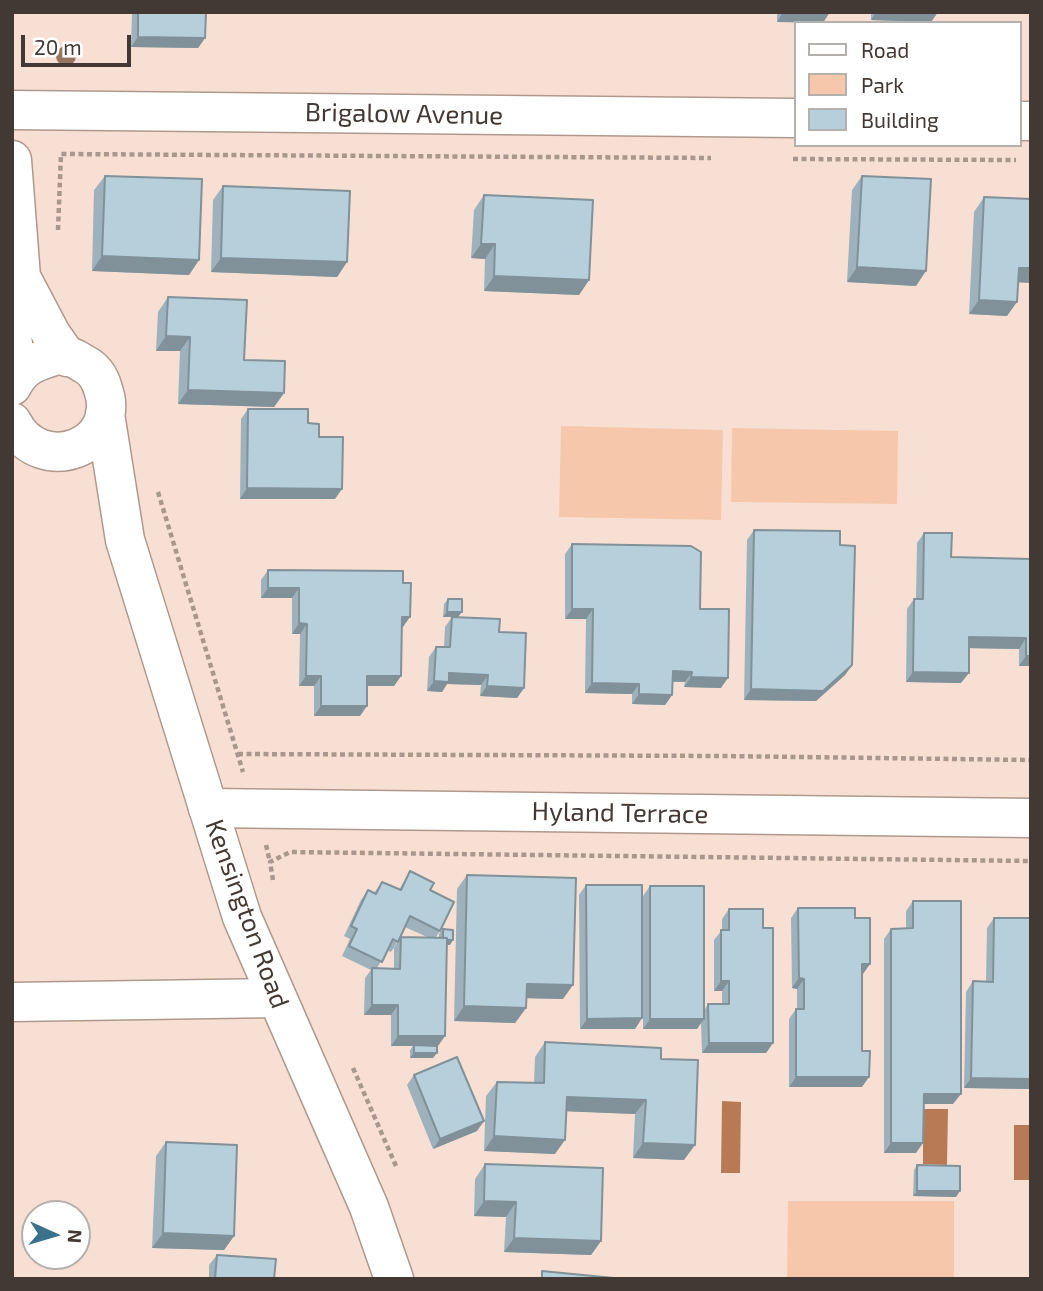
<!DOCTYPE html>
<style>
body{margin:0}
#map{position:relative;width:1043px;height:1291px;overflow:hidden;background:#f7e0d3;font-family:"Exo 2",sans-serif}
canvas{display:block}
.frame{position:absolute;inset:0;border:14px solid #433934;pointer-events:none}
.legend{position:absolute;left:794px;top:21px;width:228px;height:126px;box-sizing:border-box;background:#fff;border:2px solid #b4b0ae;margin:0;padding:9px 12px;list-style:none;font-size:21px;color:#433934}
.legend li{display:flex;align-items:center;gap:14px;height:35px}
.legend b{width:35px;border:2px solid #b4b0ae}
.north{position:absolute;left:21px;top:1200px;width:70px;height:70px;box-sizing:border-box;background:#fff;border:2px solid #b4b0ae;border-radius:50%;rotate:94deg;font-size:19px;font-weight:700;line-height:28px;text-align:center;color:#433934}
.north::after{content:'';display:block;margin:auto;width:24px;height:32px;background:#3a718c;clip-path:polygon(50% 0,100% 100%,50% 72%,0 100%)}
.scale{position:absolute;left:21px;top:35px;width:110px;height:32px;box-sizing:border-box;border:4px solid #433934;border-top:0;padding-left:9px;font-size:21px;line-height:24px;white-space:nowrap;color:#433934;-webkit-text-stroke:5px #fff;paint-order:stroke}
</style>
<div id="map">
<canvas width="1043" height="1291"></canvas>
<div class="frame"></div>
<ul class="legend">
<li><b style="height:9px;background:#fff"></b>Road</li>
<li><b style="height:19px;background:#f7c7ab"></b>Park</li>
<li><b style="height:19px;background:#b7cfdb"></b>Building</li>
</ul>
<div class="north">N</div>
<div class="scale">20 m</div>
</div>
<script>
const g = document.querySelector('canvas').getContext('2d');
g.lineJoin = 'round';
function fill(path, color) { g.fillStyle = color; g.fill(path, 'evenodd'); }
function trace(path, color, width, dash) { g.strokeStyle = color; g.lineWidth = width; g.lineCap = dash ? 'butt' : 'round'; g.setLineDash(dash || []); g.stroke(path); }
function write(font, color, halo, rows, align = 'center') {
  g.font = font + ' "Exo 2",sans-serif'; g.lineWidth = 5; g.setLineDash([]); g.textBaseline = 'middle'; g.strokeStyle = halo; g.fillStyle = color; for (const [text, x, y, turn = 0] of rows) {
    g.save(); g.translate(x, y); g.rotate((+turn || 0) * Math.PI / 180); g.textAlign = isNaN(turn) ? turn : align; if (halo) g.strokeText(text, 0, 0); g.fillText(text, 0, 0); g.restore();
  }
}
fill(new Path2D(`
 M561,426L723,430L721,520L559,517Z
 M732,428L898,431L897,504L731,502Z
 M788,1201H954V1279H787Z`), '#f7c7ab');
fill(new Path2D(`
 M722,1101L741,1102L740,1173H721Z
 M923,1109H948L947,1165L923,1164Z
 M1014,1125H1031V1180H1014Z`), '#b87a55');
const minor = new Path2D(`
 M12,110L796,118
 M1020,121H1031
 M208,808L1031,818
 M12,1002L277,998`);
const major = new Path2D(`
 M12,160L21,277L12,336L17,376
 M21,277L51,334L67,357
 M12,386C21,367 34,362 54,356C64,353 75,358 84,364C94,369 100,378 103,389C123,446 41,479 12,422
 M105,414L125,540L242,917L369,1207L394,1279`);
trace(minor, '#af998d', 41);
trace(major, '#af998d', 41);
trace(new Path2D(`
 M793,159L1016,160
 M58,230L61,154L711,158
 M158,492L243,772
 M238,754L723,756L1031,760
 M266,845L270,862
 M273,880L270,862L290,852L1031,861
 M353,1068L396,1166`), '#a9978e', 4.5, [5, 3.5]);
trace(minor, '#fff', 38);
trace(major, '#fff', 38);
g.fillStyle = '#977661';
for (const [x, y] of [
 [66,56]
]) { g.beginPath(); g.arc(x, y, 10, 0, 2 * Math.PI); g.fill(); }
fill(new Path2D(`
 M132,12H206L205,38L198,48L131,47Z
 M777,12H830L777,22Z
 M871,12H938L931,22L871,20Z
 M105,176L199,260L189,275L92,271L94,190Z
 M862,176L916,286L847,282L852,190Z
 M223,186L347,262L337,277L211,272L213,200Z
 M484,195L589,280L579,295L484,291L485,259L471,258L474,210Z
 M984,197L1018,283L1007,316L969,314L974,212Z
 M168,297L284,393L274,407L178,404L180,351H156L158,312Z
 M248,409L308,423L319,437L335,499H240L241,419Z
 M754,530L840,545L852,665L845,675L816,701L744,700L747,540Z
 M924,533L951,557L1031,559V666H1019V649L969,648L961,683L906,682L907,609L914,599H916L917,543Z
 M572,544L700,609L721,688L684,687L685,682H673L672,695L665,705L632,704V694L585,693L586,619H565V554Z
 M268,570L403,627H402L401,676L394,686H367L360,716H314V686H299L300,634H292V598H261V580Z
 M448,599L458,617L499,632L524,688L517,698L480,696L481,685L447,684L442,692L427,691L429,657L436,647H444L445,627L452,617H443L444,604Z
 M410,871L430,890L440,931L436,937H439V934L443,929L450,945H447L445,1036L437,1046L433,1058H410V1050L413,1046H391V1015H364L365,978L371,970L342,956L350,939L344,936L361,900L368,890L374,893L382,882L399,890ZM405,927L427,937H401L394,947V969L377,968L387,950L391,952L398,942Z
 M467,875L563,999L526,998V1008L515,1023L454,1021L457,889Z
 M586,885L642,1018L635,1029H580L579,895Z
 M650,886L704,1011L708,1004H722V991H714V940L722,930V919L729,909L763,928L773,1043L766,1053H702L701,1022L697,1029H643V896Z
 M913,901L953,1104H924L916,1153H884V939L891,929L906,928V911Z
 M798,908L855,918L862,974V1087H789V1019L796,1009H797V989L792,988L791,918Z
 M994,918L1031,1089L964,1088L966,992L973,981L986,982L987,928Z
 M545,1042L661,1059L684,1160L633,1158L635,1114L567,1111L555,1154L484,1151L486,1096L497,1082L534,1083L535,1057Z
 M414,1075L477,1131L433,1149L407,1085Z
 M166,1142L234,1236L224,1250L152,1248L156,1156Z
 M485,1164L601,1241L591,1255L504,1252L506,1217L474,1216L475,1179Z
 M917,1165L956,1197L913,1196L914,1170Z
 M217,1255L274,1279H209V1265Z`), '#9db2bc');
fill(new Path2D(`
 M783,12H830L823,23L777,22Z
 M876,12H938L931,22L871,20Z
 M138,37L205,38L198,48L131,47Z
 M481,244H495L485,259L471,258Z
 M102,256L199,260L189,275L92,271Z
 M221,258L347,262L337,277L211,272Z
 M857,267L926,271L916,286L847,282Z
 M1019,268H1031V283L1008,282Z
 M494,276L589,280L579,295L484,291Z
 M979,300L1017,302L1007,316L969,314Z
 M166,336L190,337L180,351H156Z
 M188,390L284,393L274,407L178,404Z
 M247,488L342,489L335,499H240Z
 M268,588H299L292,598H261Z
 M572,609H593L586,619H565Z
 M447,612H462L458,617H443Z
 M402,617H410L403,627H395Z
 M299,623L307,624L300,634H292Z
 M969,637L1026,638L1019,649L962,648Z
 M1026,656H1031V666H1019Z
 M852,665L845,675L816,701L744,700L751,689Z
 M673,671L692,672L685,682L666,681Z
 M913,672L969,673L961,683L906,682Z
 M449,673L488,675L481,685L447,684L442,692L427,691L434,681Z
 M306,676H321L314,686H299Z
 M367,676H401L394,686H360Z
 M691,677L728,678L721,688L684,687Z
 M592,683L639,684L632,694L585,693Z
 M487,686L524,688L517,698L480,696Z
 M639,694L672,695L665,705L632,704Z
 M321,706H367L360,716H314Z
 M443,939L453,940L450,945H439Z
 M862,964H870L863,974Z
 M799,978L804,979L797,989L792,988Z
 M721,981H729L722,991H714Z
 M527,984L573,985L563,999L517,998Z
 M372,1005H398L391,1015H364Z
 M464,1006L526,1008L515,1023L454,1021Z
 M642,1018L635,1029H580L587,1019Z
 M650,1019H704L697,1029H643Z
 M398,1036H445L438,1046H391Z
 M709,1043H773L766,1053H702Z
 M414,1053H437L433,1058H410Z
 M796,1077H869L862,1087H789Z
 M971,1078L1031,1079V1089L964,1088Z
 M924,1094H961L953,1104H917Z
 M567,1097L646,1100L635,1114L557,1111Z
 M484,1121L477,1131L433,1149L440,1139Z
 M494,1136L565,1140L555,1154L484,1151Z
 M643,1143L695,1145L684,1160L633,1158Z
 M891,1143H923L916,1153H884Z
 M917,1191H960L956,1197L913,1196Z
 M484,1201L516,1202L506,1217L474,1216Z
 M163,1233L234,1236L224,1250L152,1248Z
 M514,1238L601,1241L591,1255L504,1252Z`), '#809199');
const building = new Path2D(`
 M138,12H206L205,38L138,37Z
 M105,176L202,179L199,260L102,256Z
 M862,176L931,179L926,271L857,267Z
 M223,186L350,191L347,262L221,258Z
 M484,195L593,200L589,280L494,276L495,244H481Z
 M984,197L1031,199V268H1019L1017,302L979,300Z
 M168,297L247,300L244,360L285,361L284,393L188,390L190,337L166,336Z
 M248,409H308V423L319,424V437H343L342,489L247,488Z
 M754,530L840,531V545L855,546L852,665L823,691L751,689Z
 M924,533H952L951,557L1031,559V656H1026V638L969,637V673L913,672L914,599H923Z
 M572,544L691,546L701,552L700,609H729L728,678L691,677L692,672L673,671L672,695L639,694V684L592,683L593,609H572Z
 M268,570L403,571V583H411L410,617H402L401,676H367V706H321V676H306L307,624L299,623V588H268Z
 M448,599H462V612H447Z
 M452,617L500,619L499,632L526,633L524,688L487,686L488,675L449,673V682L434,681L436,647H450Z
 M410,871L434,883L430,890L454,902L440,931L410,916L398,942L393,939L382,962L349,946L357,929L351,926L368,890L376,894L382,882L401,890Z
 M467,875L576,878L573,985L527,984L526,1008L464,1006Z
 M586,885H642V1018L587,1019Z
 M650,886H704V1019H650Z
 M913,901H961V1094H924L923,1143H891V929L913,928Z
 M798,908H855V918H870V964H862V1051H870L869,1077H796V1009H804V979L799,978Z
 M729,909H763V928H773V1043H709L708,1004H729V981H721V930H729Z
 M994,918H1031V1079L971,1078L973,981L993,982Z
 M443,929L453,930V940H447V938H443Z
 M401,937L447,938L445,1036H398V1005H372V968L400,969Z
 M545,1042L661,1048V1059L698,1060L695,1145L643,1143L646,1100L567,1097L565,1140L494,1136L497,1082L544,1083Z
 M414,1045L437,1046V1053H414Z
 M457,1057L484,1121L440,1139L414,1075Z
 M166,1142L237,1145L234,1236L163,1233Z
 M485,1164L603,1168L601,1241L514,1238L516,1202L484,1201Z
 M917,1165L960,1166V1191H917Z
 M217,1255L276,1259L274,1279H215Z
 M542,1271L614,1278V1279H542Z`);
fill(building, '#b7cfdb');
trace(building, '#809199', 2);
write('26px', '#433934', '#fff', [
 ["Brigalow Avenue",404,114,1],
 ["Hyland Terrace",620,813,1],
 ["Kensington Road",247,914,70]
]);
</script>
